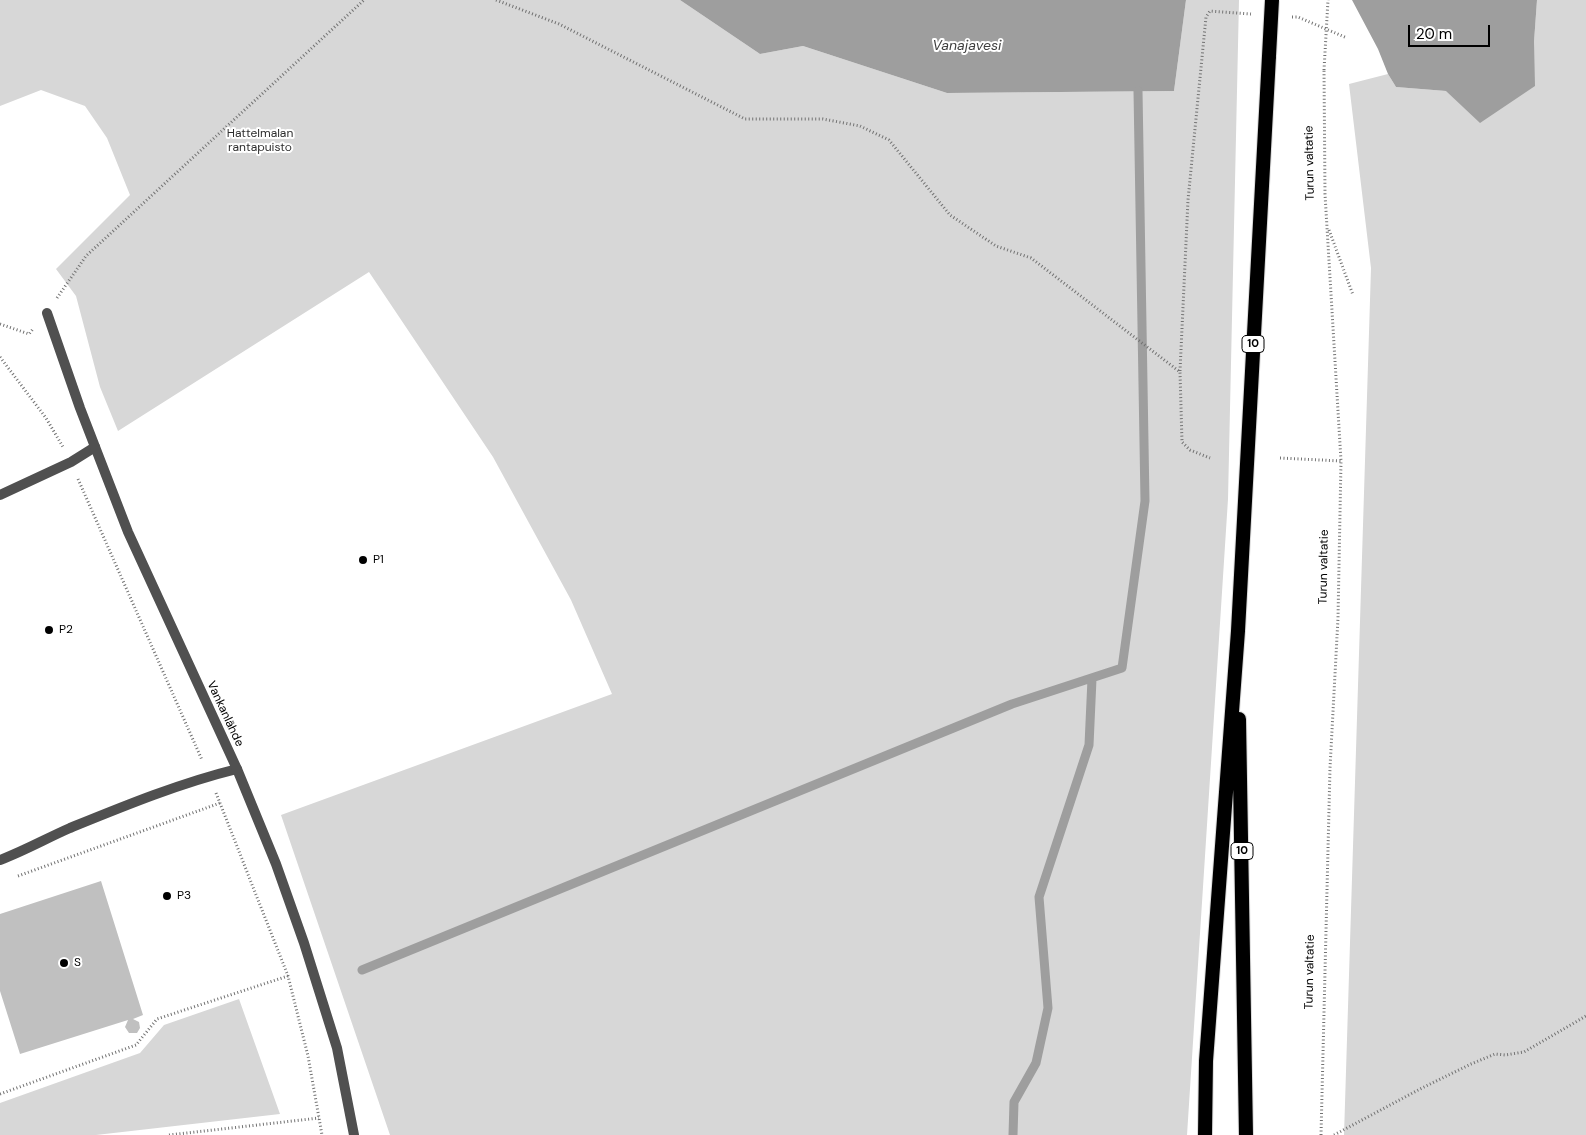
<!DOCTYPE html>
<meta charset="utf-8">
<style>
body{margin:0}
#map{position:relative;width:1586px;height:1135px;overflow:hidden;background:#fff;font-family:"DM Sans",sans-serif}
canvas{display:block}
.scale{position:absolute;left:1408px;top:25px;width:82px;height:22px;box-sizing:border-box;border:2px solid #000;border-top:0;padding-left:6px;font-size:15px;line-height:18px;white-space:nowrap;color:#000;-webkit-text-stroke:4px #fff;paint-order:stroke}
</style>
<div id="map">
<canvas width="1586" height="1135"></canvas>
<div class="scale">20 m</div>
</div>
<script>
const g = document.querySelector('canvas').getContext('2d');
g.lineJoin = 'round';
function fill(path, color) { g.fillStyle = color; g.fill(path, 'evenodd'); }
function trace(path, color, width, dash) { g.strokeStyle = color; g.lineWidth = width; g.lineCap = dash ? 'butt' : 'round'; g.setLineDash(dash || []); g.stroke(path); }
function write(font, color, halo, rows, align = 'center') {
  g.font = font + ' "DM Sans",sans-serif'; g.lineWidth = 4; g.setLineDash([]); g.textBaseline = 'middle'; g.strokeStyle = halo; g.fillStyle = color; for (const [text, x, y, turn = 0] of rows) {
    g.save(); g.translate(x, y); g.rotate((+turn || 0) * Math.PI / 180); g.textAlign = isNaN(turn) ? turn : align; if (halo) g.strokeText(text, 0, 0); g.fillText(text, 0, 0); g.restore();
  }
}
fill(new Path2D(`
 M0,0H680L760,54L803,46L947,93L1174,91L1186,0H1239L1228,499L1187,1135H390L281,815L612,694L571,600L493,457L369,272L118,431L100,387L76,296L56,269L130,195L107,138L85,106L41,90L0,106Z
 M1537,0H1586V1135H1344L1371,268L1349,84L1388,74L1396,87L1446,91L1534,42Z
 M239,999L280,1114L96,1135H0V1103L140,1053L164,1025Z`), '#d7d7d7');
fill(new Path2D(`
 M680,0H1186L1174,91L947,93L803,46L760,54Z
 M1352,0H1537L1534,42L1535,86L1480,123L1446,91L1396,87L1388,74L1378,49Z`), '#9e9e9e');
trace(new Path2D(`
 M362,970L1012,704L1122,668L1145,501L1138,91
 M1013,1135L1014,1102L1036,1063L1048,1008L1039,897L1089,745L1092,679`), '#9e9e9e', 9);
fill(new Path2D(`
 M101,881L143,1015L133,1019L139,1022L140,1028L137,1033H129L125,1027L128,1020L20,1054L0,991V914Z`), '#c0c0c0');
const trunk = new Path2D(`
 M1239,719L1246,1135
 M1205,1135L1206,1061L1238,631L1269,56`);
trace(trunk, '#dbdbdb', 16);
trace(new Path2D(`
 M496,0L559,24L745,119H823L860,126L889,140L950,215L996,246L1031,258L1180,372L1182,442L1190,450L1210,458
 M1292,17H1298L1347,38
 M1329,230L1353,295
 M57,298L86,256L364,0
 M0,324L29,334L33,329
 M0,357L46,418L63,447
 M1180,371L1188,200L1206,17L1210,11L1251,14
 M1280,458L1341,461
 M78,479L202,760
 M216,793L288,976L308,1056L322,1135
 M18,876L220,803
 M0,1094L136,1045L157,1019L288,976
 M169,1135L319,1118
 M1321,1135L1330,768L1338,618L1341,461L1325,194L1324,70
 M1334,1135L1420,1089L1471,1064L1495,1054L1505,1055L1524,1052L1586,1016`), '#727272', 3, [1, 2.5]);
trace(new Path2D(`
 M0,495L71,462L95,447
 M0,860C24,851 47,838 70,828C124,806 180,783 237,769`), '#505050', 10);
trace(new Path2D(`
 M47,313L80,408L128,532L237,769L276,864L304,943L337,1048L354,1135`), '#505050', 10);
trace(trunk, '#000', 14);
const trunkBridge = new Path2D(`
 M1269,56L1272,0`);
trace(trunkBridge, '#dbdbdb', 16, []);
trace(new Path2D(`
 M1324,70L1328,0`), '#727272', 3, [1, 2.5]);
trace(trunkBridge, '#000', 14);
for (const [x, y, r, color] of [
 [363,560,5,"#000"],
 [49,630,5,"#000"],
 [167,896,5,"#000"],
 [64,963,5,"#000"]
]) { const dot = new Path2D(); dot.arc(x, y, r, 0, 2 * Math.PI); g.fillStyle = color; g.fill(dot); trace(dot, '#fff', 2); }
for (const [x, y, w] of [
 [1253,344,22],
 [1242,851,22]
]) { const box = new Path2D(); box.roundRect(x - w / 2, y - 8.5, w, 17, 4); g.fillStyle = '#fff'; g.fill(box); trace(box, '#000', 1); }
write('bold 11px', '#000', null, [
 ["10",1253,344],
 ["10",1242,851]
]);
write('12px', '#2e2e2e', '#fff', [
 ["Hattelmalan",260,134],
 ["rantapuisto",260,148]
]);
write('12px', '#000', '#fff', [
 ["Turun valtatie",1310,163,-91],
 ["Turun valtatie",1324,567,-89],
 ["Vankanlähde",225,714,65],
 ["Turun valtatie",1310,972,-89]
]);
write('12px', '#000', '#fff', [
 ["P1",373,560],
 ["P2",59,630],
 ["P3",177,896],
 ["S",74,963]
], 'left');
write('italic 14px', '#3f3f3f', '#fff', [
 ["Vanajavesi",967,46]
]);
</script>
